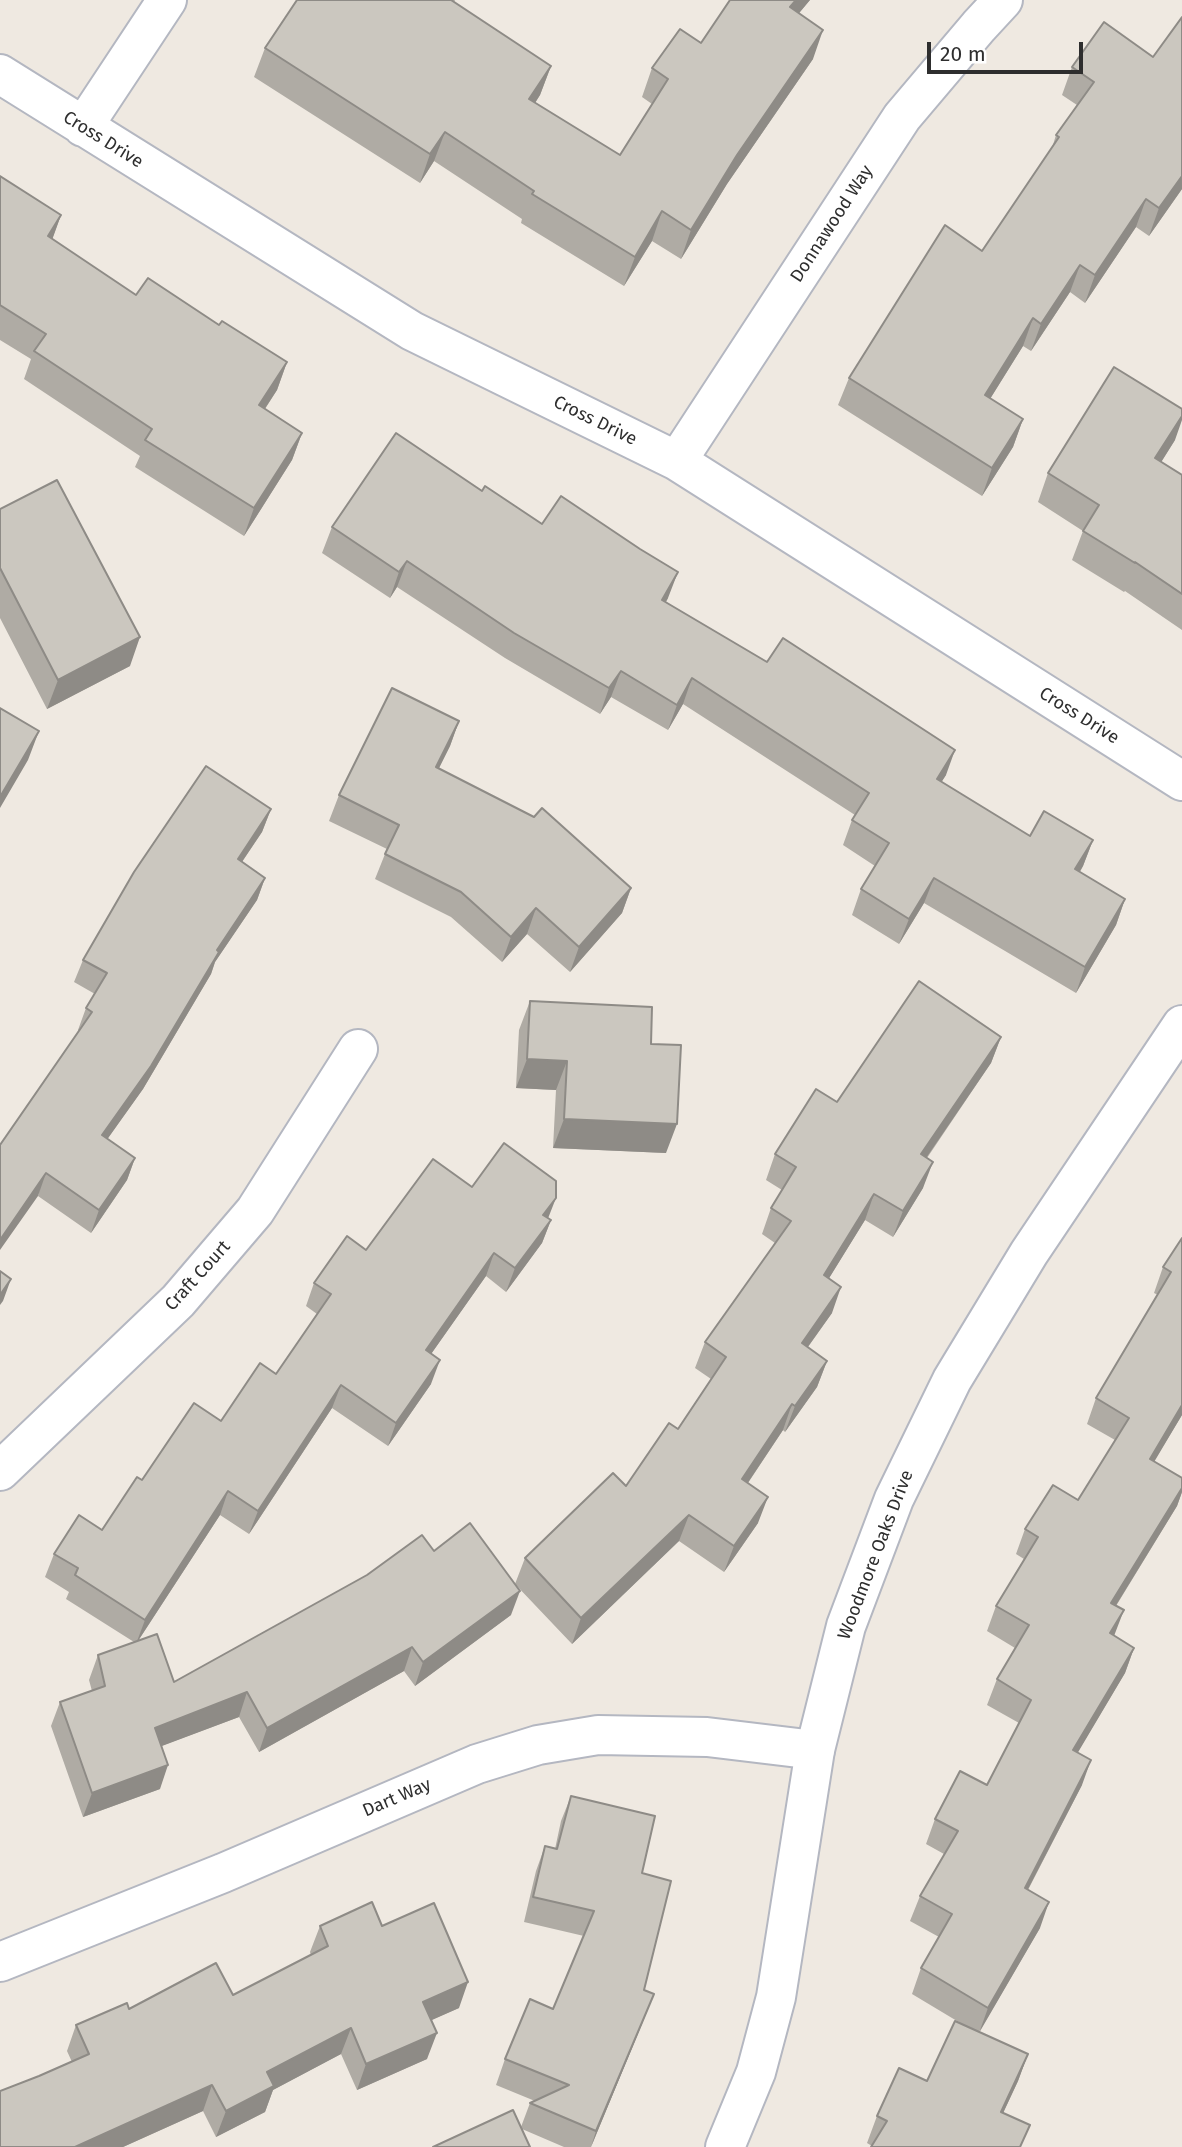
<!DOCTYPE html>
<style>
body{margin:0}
#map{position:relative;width:1182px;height:2147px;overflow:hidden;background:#efe9e1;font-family:"Fira Sans",sans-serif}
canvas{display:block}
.scale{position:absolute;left:927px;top:42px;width:156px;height:32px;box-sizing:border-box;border:4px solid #2e2e2e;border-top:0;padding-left:9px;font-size:21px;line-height:24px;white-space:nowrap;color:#2e2e2e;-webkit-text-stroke:5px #fff;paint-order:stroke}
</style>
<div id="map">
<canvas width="1182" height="2147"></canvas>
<div class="scale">20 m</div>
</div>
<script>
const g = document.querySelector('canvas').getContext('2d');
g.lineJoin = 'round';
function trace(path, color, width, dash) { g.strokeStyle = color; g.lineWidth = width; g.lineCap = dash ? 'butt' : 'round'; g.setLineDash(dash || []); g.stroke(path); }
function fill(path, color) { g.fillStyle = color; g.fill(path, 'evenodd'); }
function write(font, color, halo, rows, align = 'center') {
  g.font = font + ' "Fira Sans",sans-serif'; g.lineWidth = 5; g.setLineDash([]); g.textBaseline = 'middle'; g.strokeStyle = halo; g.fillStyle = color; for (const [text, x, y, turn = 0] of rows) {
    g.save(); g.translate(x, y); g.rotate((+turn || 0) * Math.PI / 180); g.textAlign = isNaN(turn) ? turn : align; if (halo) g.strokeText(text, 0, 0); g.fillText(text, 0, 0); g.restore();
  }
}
const minor = new Path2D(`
 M0,74L412,331L677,461L1182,781
 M83,127L167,0
 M677,461L902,117L979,26L1003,0
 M0,1471L178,1301L255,1211L358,1049
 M0,1962L223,1873L477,1764L538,1745L598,1735L707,1737L815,1750`);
const tertiary = new Path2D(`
 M725,2147L756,2072L776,1997L815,1750L846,1626L894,1499L952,1380L1029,1253L1182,1025`);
trace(minor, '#b4b7c1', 42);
trace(tertiary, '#b4b7c1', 42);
trace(minor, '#fff', 38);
trace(tertiary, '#fff', 38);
fill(new Path2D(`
 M297,0H455L454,2L551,66L540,95L535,103L620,155L652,104L642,97L652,68L701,43L730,0H810L799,13L813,59L727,184L681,259L652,241L624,286L521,223L522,219L434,161L420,183L254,77L265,48Z
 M1104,22L1182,189L1149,236L1136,227L1085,303L1070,292L1031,351L1023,346L990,399L1023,419L1013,447L982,496L838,405L849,378L982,251L1052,148L1056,135L1077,105L1062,95L1072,67Z
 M0,176L61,215L52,239L136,295L219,325L287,362L277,390L265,409L302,433L292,460L244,536L135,467L140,456L24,379L31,359L0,340Z
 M1175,440L1161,462L1182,475V630L1125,591L1124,592L1072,560L1083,531L1038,502L1048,473Z
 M482,491L668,598L666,602L946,775L941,782L1030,836L1093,840L1083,866L1080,872L1125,899L1116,925L1076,993L924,903L899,944L852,915L861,889L875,866L843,845L852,820L855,815L683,704L668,730L611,697L600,714L505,658L397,587L390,598L322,553L332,527Z
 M0,509L130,666L47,709L0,618Z
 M459,721L450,746L439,768L631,888L622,913L570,972L527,934L502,962L451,917L375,879L387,849L329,821L339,795Z
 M271,809L262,832L242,862L265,878L257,900L215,962L211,974L143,1089L107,1139L135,1158L127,1180L91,1233L38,1196L79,1031L78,1030L86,1008L95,994L74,982L83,960Z
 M530,1001L651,1044L666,1153L553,1148L556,1090L516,1088L519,1030Z
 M1001,1037L991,1063L927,1158L923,1188L893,1237L865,1220L829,1278L832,1313L808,1347L827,1361L817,1387L785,1432L783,1430L748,1483L758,1523L724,1572L679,1541L572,1644L515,1584L525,1558L626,1486L678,1429L711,1379L695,1368L705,1342L775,1243L762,1234L771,1208L782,1190L766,1180L775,1154L837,1102Z
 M472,1187L551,1220L542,1243L506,1292L486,1276L431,1354V1384L388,1446L332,1408L249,1534L220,1515L138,1641L174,1682L434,1551L511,1615L415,1686L404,1671L259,1752L239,1717L161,1746L160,1789L83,1817L51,1726L60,1702L92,1691L89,1680L98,1655L134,1642L66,1599L69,1592L45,1577L54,1554L102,1530L142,1480L221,1421L276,1374L317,1314L306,1306L314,1283L366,1250Z
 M1182,1238V1415L1154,1461L1182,1478V1492L1177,1506L1116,1606L1114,1636L1134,1648L1125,1673L1077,1753L1082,1785L1028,1890L1040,1928L979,2032L1028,2054L1018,2081L1003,2113L872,2146L867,2143L877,2116L927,2081L967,2027L912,1994L921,1968L939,1937L910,1921L920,1896L944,1854L926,1844L935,1819L987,1785L1019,1723L987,1705L997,1679L1015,1648L987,1631L996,1606L1024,1559L1016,1554L1025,1529L1078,1500L1115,1440L1087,1424L1096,1398L1158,1295L1154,1293L1163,1267Z
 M571,1796L642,1873L644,2019L591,2147H564L522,2129L521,2127L530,2103L535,2101L496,2085L505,2059L553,2009L584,1936L524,1922L536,1871L545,1846L555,1849L561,1821Z
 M320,1926H382L459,2008L431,2020L427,2059L357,2090L341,2054L273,2090L265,2112L216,2137L203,2111L123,2147H0L39,2076L72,2062L67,2051L76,2025L129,2009L233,1995L311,1955L310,1952Z`), '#afaba4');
fill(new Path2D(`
 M796,0H810L780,36L790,7Z
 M823,30L813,59L727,184L681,259L691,230L737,155Z
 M551,66L540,95L519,128L529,99Z
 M445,132L434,161L420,183L430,154Z
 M1182,176V189L1149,236L1159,208Z
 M1146,199L1136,227L1085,303L1095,275Z
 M662,211L652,241L624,286L635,257Z
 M61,215L51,243L48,236Z
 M1080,265L1070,292L1031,351L1041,324Z
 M1033,318L1023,346L975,423L985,395Z
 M287,362L277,390L249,433L259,405Z
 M1182,416V420L1175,440L1145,488L1155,458Z
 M1023,419L1013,447L982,496L992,468Z
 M302,433L292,460L244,536L254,508Z
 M407,561L397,587L390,598L399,572Z
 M678,572L668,598L652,625L662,600Z
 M140,637L130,666L47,709L58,680Z
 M621,671L611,697L600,714L609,688Z
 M692,678L683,704L668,730L677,705Z
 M459,721L450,746L427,792L436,767Z
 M39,731L28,760L0,808V797Z
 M955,750L946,775L927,805L937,779Z
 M271,809L262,832L229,881L238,859Z
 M1093,840L1083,866L1066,894L1075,869Z
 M265,878L257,900L215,962L211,974L143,1089L94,1158L102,1135L217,950Z
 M934,878L924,903L899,944L909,919Z
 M631,888L622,913L570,972L579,947Z
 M1125,899L1116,925L1076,993L1085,967Z
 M536,908L527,934L502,962L511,937Z
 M1001,1037L991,1063L911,1180L921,1154Z
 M527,1059L567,1061L556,1090L516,1088Z
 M564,1119L677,1124L666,1153L553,1148Z
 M135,1158L127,1180L91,1233L99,1210Z
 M933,1162L923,1188L893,1237L903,1211Z
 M46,1173L38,1196L0,1250V1240Z
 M874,1194L865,1220L815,1301L824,1275Z
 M556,1198L547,1221L543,1215Z
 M551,1220L542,1243L506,1292L515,1268Z
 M494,1253L486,1276L417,1374L426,1350Z
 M11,1279L3,1301L0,1305V1295Z
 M841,1287L832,1313L792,1369L802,1343Z
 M440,1360L431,1384L388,1446L396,1423Z
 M827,1361L817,1387L785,1432L795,1406Z
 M341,1385L332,1408L249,1534L258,1511Z
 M792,1404L783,1430L733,1505L742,1479Z
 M1182,1405V1415L1141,1484L1150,1459Z
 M1182,1488V1492L1177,1506L1102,1628L1111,1603Z
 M228,1491L220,1515L136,1644L145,1620Z
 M768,1497L758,1523L724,1572L734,1546Z
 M689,1515L679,1541L572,1644L581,1618Z
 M520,1591L511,1615L415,1686L423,1662Z
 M1124,1610L1114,1636L1110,1633Z
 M412,1647L404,1671L259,1752L267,1728Z
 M1134,1648L1125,1673L1064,1776L1073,1750Z
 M247,1692L239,1717L146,1752L155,1728Z
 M1091,1760L1082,1785L1015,1914L1025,1888Z
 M168,1765L160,1789L83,1817L92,1793Z
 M1049,1902L1040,1928L979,2033L988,2008Z
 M468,1982L459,2008L414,2028L423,2002Z
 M654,1994L644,2019L591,2147L596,2131Z
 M351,2028L341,2054L273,2090L265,2112L216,2137L226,2111L267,2072Z
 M437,2033L427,2059L357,2090L366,2064Z
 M1028,2054L1018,2081L991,2139L1001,2112Z
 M212,2085L203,2111L123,2147H75Z`), '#8e8b86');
const building = new Path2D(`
 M297,0H451L551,66L529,99L620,155L668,79L652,68L680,29L701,43L730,0H796L790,7L823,30L737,155L691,230L662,211L635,257L532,194L534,191L445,132L430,154L265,48Z
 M1182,17V176L1159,208L1146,199L1095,275L1080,265L1041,324L1033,318L985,395L1023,419L992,468L849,378L945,225L982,251L1059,137L1056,135L1094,82L1072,67L1104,22L1153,57Z
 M0,176L61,215L48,236L136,295L148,278L219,325L222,321L287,362L259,405L302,433L254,508L145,440L152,429L34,351L46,334L0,305Z
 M1114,367L1182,409V416L1155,458L1182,475V594L1135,562V563L1083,531L1099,505L1048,473Z
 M396,433L482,491L485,486L542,524L561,496L640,549L678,572L662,600L767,662L783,638L955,750L937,779L1030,836L1044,811L1093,840L1075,869L1125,899L1085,967L934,878L909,919L861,889L889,843L852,820L869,793L692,678L677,705L621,671L609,688L514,633L407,561L399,572L332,527Z
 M57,480L140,637L58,680L0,568V509Z
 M392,688L459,721L436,767L534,817L542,808L631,888L579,947L536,908L511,937L461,892L385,854L399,825L339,795Z
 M0,708L39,731L0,797Z
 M206,766L271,809L238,859L265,878L217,950L219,952L151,1066L102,1135L135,1158L99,1210L46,1173L0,1240V1145L92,1012L86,1008L107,973L83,960L134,872Z
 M919,981L1001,1037L921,1154L933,1162L903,1211L874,1194L824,1275L841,1287L802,1343L827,1361L795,1406L792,1404L742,1479L768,1497L734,1546L689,1515L581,1618L525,1558L613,1473L626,1486L669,1423L678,1429L726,1357L705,1342L791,1221L771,1208L796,1167L775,1154L816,1089L837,1102Z
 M530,1001L652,1007L651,1044L681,1045L677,1124L564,1119L567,1061L527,1059Z
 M504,1143L556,1181V1198L543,1215L551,1220L515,1268L494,1253L426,1350L440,1360L396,1423L341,1385L258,1511L228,1491L145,1620L75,1575L78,1568L54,1554L79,1515L102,1530L137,1477L142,1480L194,1403L221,1421L260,1363L276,1374L331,1294L314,1283L347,1236L366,1250L433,1159L472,1187Z
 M1182,1238V1405L1150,1459L1182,1478V1488L1111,1603L1124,1610L1110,1633L1134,1648L1073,1750L1091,1760L1025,1888L1049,1902L988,2008L921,1968L952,1914L920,1896L958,1831L935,1819L960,1771L987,1785L1031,1700L997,1679L1029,1625L996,1606L1038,1537L1025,1529L1053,1485L1078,1500L1129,1418L1096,1398L1171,1272L1163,1267Z
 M0,1271L11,1279L0,1295Z
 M470,1523L520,1591L423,1662L412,1647L267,1728L247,1692L155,1728L168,1765L92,1793L60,1702L105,1686L98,1655L157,1634L174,1682L367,1575L422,1535L434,1551Z
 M571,1796L655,1816L642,1873L671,1881L644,1990L654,1994L596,2131L530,2103L569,2085L505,2059L530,1999L553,2009L594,1911L533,1897L545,1846L557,1849Z
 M372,1902L382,1926L434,1903L468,1982L423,2002L437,2033L366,2064L351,2028L267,2072L274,2086L226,2111L212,2085L75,2147H0V2091L39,2076L89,2054L76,2025L127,2003L129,2009L216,1963L233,1995L328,1946L320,1926Z
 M955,2021L1028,2054L1001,2112L1030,2125L1020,2147H871L887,2121L877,2116L899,2068L927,2081Z
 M513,2110L530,2147H433Z`);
fill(building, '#cbc7bf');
trace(building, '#8e8b86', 2);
write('18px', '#2e2e2e', '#fff', [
 ["Cross Drive",103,140,32],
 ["Donnawood Way",832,224,-57],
 ["Cross Drive",595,421,26],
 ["Cross Drive",1079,716,32],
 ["Craft Court",198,1276,-48],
 ["Woodmore Oaks Drive",876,1555,-69],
 ["Dart Way",397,1798,-23]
]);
</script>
